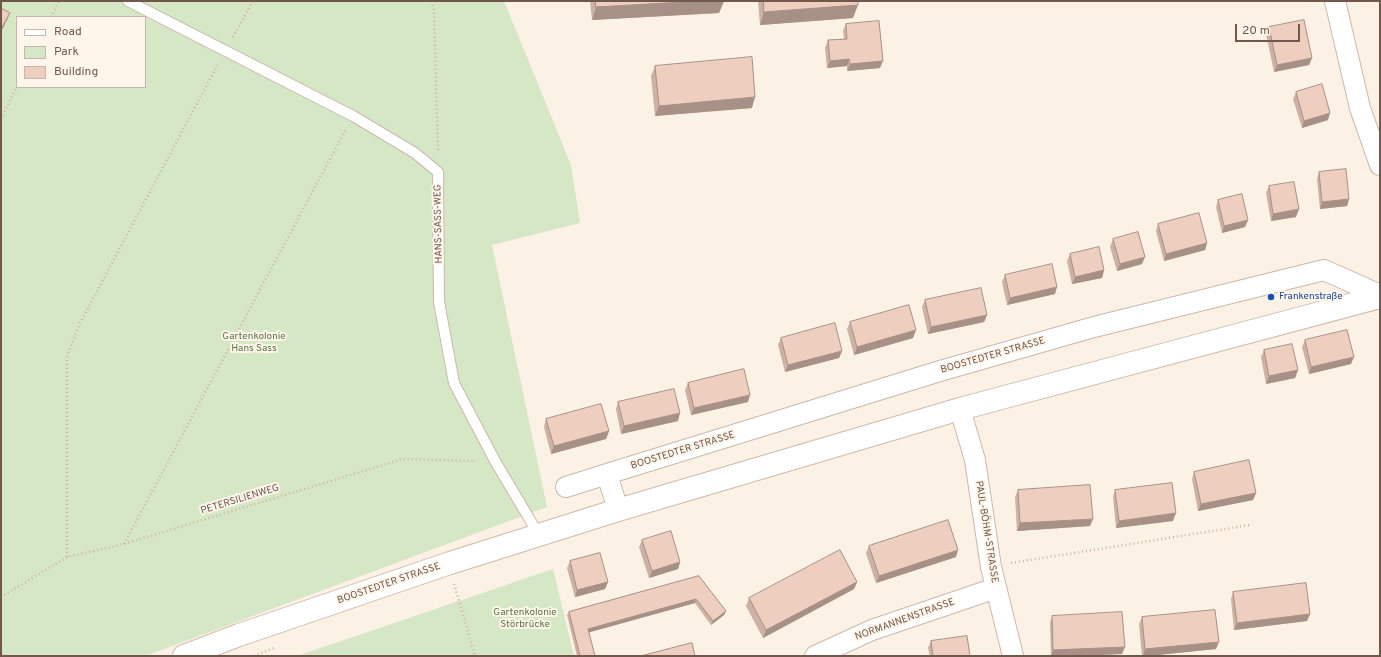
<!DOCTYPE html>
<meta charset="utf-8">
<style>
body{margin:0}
#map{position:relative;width:1381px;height:657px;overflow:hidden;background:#fbf1e5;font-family:Overpass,sans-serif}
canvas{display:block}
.frame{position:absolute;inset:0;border:2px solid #72574c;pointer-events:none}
.legend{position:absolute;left:16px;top:16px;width:130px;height:72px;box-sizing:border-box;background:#fef5eb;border:1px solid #c6b6ab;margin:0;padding:5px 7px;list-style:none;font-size:12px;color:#72574c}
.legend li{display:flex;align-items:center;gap:8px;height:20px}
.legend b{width:20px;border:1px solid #c6b6ab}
.scale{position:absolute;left:1235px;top:24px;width:65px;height:18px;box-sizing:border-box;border:2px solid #72574c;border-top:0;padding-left:5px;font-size:12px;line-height:14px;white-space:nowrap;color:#72574c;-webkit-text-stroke:3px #fef5eb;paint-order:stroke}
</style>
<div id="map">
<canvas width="1381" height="657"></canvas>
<div class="frame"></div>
<ul class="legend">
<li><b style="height:5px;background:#fff"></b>Road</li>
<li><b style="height:11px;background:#d5e7c5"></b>Park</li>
<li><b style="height:11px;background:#eecebf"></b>Building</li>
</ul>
<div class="scale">20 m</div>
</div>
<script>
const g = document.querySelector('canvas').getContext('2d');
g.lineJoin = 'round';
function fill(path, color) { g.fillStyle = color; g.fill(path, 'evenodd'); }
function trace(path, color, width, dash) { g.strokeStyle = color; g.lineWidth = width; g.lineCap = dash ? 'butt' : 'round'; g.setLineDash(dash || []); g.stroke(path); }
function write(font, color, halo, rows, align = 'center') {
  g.font = font + ' Overpass,sans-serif'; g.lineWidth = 4; g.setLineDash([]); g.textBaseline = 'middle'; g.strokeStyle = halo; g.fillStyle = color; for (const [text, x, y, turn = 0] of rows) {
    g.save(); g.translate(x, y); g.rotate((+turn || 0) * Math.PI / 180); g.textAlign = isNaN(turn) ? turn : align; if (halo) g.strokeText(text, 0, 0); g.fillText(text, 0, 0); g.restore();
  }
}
fill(new Path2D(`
 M1,1H504L571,165L580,223L492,245L547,507L145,656H1ZM17,17H145V87H17Z
 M553,569L574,656H297Z`), '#d5e7c5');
const lane = new Path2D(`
 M128,1L353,116L415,153L438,172L439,302L454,383L495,461L539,535`);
const street = new Path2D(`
 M1335,1L1360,108L1380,165
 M960,409L975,460L991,567L1013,656
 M566,487L607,474
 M618,510L607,474L940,371L1094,327L1324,270L1380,295
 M815,656L872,630L996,588`);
const secondary = new Path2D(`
 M184,656L239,635L450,563L618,510L960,409L1380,297`);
trace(lane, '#ccb8ad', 12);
trace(street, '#ccb8ad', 22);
trace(secondary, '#d0baad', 24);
trace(new Path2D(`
 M432,1L434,11L438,150
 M51,17L59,1
 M233,37L253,1
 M1,119L17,86
 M124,544L346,129
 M67,557V356L80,323L218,64
 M1011,563L1250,525
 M454,584L475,656
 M1,597L67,557L124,544L403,459L476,461
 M254,656L274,648
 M1291,656H1292`), '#d3b2a2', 2.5, [1, 3]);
trace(lane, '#fff', 10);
trace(street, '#fff', 20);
trace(secondary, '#fff', 22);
fill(new Path2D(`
 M590,1H724L719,13L592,20Z
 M758,1H858L853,18L760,25Z
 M846,24L880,68L847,71V66L827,68L825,48L828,40L844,39L843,31Z
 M1269,27L1312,58L1309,65L1274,72L1266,34Z
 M655,66L752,108L655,116L651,76Z
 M1296,92L1328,120L1302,128L1293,99Z
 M1319,172L1349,199L1347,206L1320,209L1317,179Z
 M1269,186L1296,217L1271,221L1266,193Z
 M1218,200L1248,220L1245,227L1222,233L1216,207Z
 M1158,224L1207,243L1205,250L1164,261L1156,231Z
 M1113,239L1142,264L1117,271L1110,247Z
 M1070,254L1104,270L1102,278L1072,284L1067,261Z
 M1005,275L1055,294L1007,305L1002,282Z
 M925,300L987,315L984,322L928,334L922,307Z
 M850,322L913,338L854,355L847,329Z
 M781,338L842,351L839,358L785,372L778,345Z
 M1305,340L1351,364L1309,374L1302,347Z
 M1264,350L1298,370L1295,378L1266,384L1261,357Z
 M688,383L748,402L691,415L685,390Z
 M618,402L678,421L621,434L616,409Z
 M546,419L609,431L606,439L551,454L544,427Z
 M1194,472L1256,493L1253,500L1198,511L1192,479Z
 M1018,490L1090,526L1017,531L1015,497Z
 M1115,490L1173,521L1116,528L1113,497Z
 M642,540L680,562L678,569L649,578L639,547Z
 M869,546L956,557L876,583L866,553Z
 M570,561L608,582L605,589L575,597L567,568Z
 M699,576L726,611L724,615L711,625L695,603L589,632L595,656H577L567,615L569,612Z
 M857,582L854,589L763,638L746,606L749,598Z
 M1233,592L1310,614L1307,621L1234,630L1231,599Z
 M1052,616L1122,654L1079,656H1051L1050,623Z
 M1142,617L1216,649L1148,656H1142L1139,624Z
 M931,641L970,656H930L928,648Z`), '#cdb1a4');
fill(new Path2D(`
 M701,1H724L719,13L592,20L596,7Z
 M858,5L853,18L760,25L764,12Z
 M10,13L7,20L1,32V29Z
 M1312,58L1309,65L1274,72L1277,65Z
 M849,59L847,66L827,68L830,61Z
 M883,61L880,68L847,71L850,64Z
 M755,97L752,108L655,116L659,106Z
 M1330,113L1328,120L1302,128L1304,121Z
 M1349,199L1347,206L1320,209L1322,202Z
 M1299,209L1296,217L1271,221L1273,214Z
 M1248,220L1245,227L1222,233L1224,226Z
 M1207,243L1205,250L1164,261L1166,254Z
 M1145,257L1142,264L1117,271L1120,264Z
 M1104,270L1102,278L1072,284L1075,277Z
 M1057,287L1055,294L1007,305L1010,298Z
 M987,315L984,322L928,334L931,327Z
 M916,330L913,338L854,355L857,347Z
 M842,351L839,358L785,372L788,365Z
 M1354,357L1351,364L1309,374L1311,367Z
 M1298,370L1295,378L1266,384L1269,376Z
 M750,395L748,402L691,415L694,408Z
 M680,413L678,421L621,434L624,426Z
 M609,431L606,439L551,454L554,446Z
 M1256,493L1253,500L1198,511L1201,504Z
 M1176,513L1173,521L1116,528L1119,521Z
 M1093,519L1090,526L1017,531L1020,523Z
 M958,550L956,557L876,583L879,576Z
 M680,562L678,569L649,578L652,571Z
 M608,582L605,589L575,597L577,590Z
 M857,582L854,589L763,638L766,630Z
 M696,599L695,603L587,633L588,629Z
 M726,611L724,615L711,625L713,621Z
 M1310,614L1307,621L1234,630L1237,623Z
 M1219,642L1216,649L1148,656H1143L1145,649Z
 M1125,647L1122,654L1079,656H1051L1053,650Z`), '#a79086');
const building = new Path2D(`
 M596,1H701L596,7Z
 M764,1H858V5L764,12Z
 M1,8L10,13L1,29Z
 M1304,20L1312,58L1277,65L1269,27Z
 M879,21L883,61L850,64L849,59L830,61L828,40L847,39L846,24Z
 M752,57L755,97L659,106L655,66Z
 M1322,84L1330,113L1304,121L1296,92Z
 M1346,169L1349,199L1322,202L1319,172Z
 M1294,182L1299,209L1273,214L1269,186Z
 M1242,194L1248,220L1224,226L1218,200Z
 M1199,213L1207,243L1166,254L1158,224Z
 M1138,232L1145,257L1120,264L1113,239Z
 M1099,247L1104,270L1075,277L1070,254Z
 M1052,264L1057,287L1010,298L1005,275Z
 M981,288L987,315L931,327L925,300Z
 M909,305L916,330L857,347L850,322Z
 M835,323L842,351L788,365L781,338Z
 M1347,330L1354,357L1311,367L1305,340Z
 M1292,344L1298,370L1269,376L1264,350Z
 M744,369L750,395L694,408L688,383Z
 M674,389L680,413L624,426L618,402Z
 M601,404L609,431L554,446L546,419Z
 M1249,460L1256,493L1201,504L1194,472Z
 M1172,483L1176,513L1119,521L1115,490Z
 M1090,485L1093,519L1020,523L1018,490Z
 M948,520L958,550L879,576L869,546Z
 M671,531L680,562L652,571L642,540Z
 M840,550L857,582L766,630L749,598Z
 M600,553L608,582L577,590L570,561Z
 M699,576L726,611L713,621L696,599L588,629L595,656H580L569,612Z
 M1306,583L1310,614L1237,623L1233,592Z
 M1215,610L1219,642L1145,649L1142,617Z
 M1122,612L1125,647L1053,650L1052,616Z
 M967,636L970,656H933L931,641Z
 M692,643L695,656H641Z`);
fill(building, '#eecebf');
trace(building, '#a79086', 1);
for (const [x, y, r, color] of [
 [1271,297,4,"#1a4fb4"]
]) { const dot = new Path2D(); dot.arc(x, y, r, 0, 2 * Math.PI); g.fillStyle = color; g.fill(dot); trace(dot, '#fef5eb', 1.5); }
write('10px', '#72574c', '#fef5eb', [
 ["HANS-SASS-WEG",439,224,-91],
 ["BOOSTEDTER STRASSE",993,356,-16],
 ["BOOSTEDTER STRASSE",683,451,-17],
 ["PETERSILIENWEG",240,500,-17],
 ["PAUL-BÖHM-STRASSE",986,532,81],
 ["BOOSTEDTER STRASSE",389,584,-19],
 ["NORMANNENSTRASSE",905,620,-20]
]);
write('10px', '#164399', '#fef5eb', [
 ["Frankenstraße",1279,297]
], 'left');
write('10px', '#577745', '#fef5eb', [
 ["Gartenkolonie",254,337],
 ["Hans Sass",254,349],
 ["Gartenkolonie",525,613],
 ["Störbrücke",525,625]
]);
</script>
